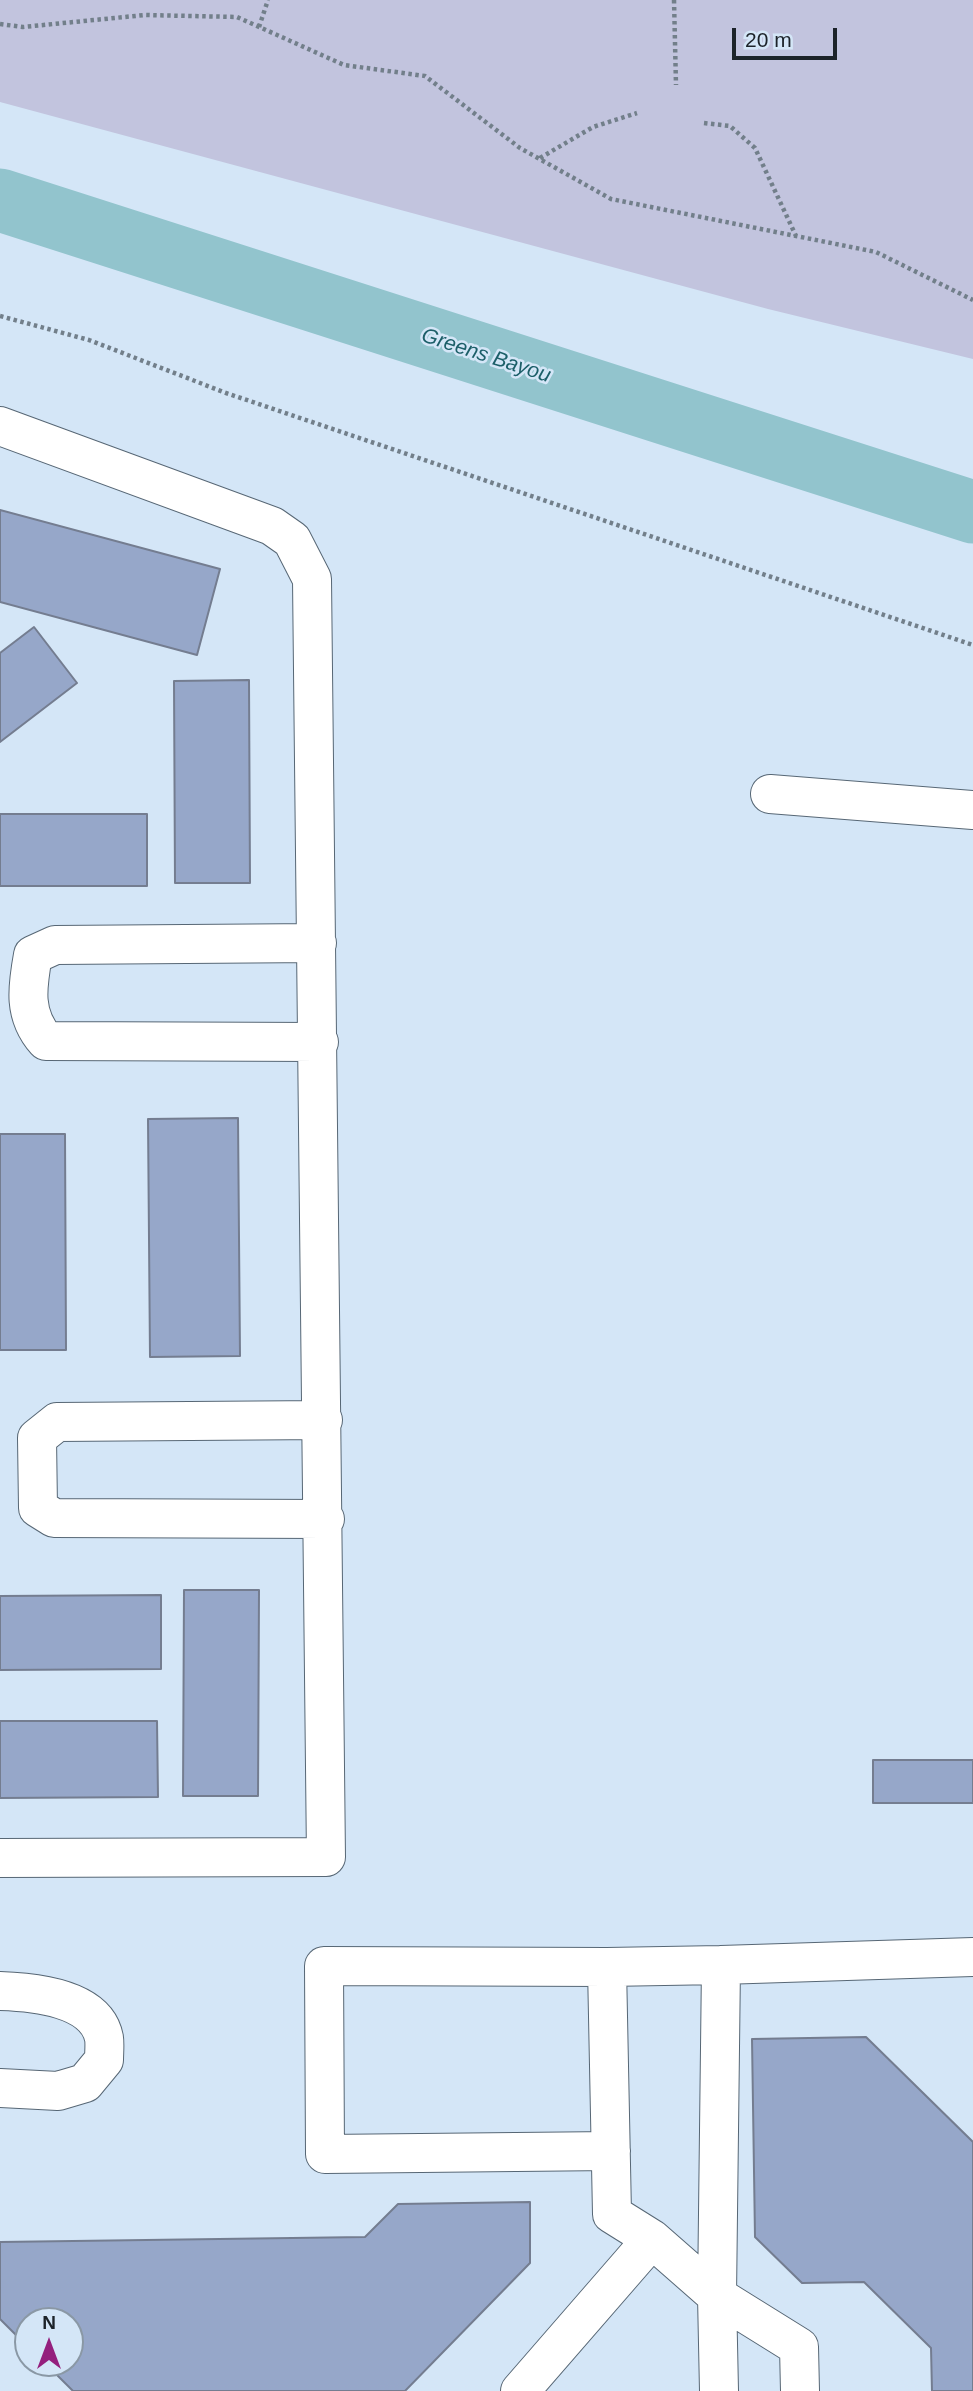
<!DOCTYPE html>
<style>
body{margin:0}
#map{position:relative;width:973px;height:2391px;overflow:hidden;background:#d4e6f7;font-family:Arial,sans-serif}
canvas{display:block}
.north{position:absolute;left:14px;top:2307px;width:70px;height:70px;box-sizing:border-box;background:#d4e6f7;border:2px solid #8a98a5;border-radius:50%;rotate:0deg;font-size:19px;font-weight:700;line-height:28px;text-align:center;color:#1c2329}
.north::after{content:'';display:block;margin:auto;width:24px;height:32px;background:#941f7d;clip-path:polygon(50% 0,100% 100%,50% 72%,0 100%)}
.scale{position:absolute;left:732px;top:28px;width:105px;height:32px;box-sizing:border-box;border:4px solid #1c2329;border-top:0;padding-left:9px;font-size:21px;line-height:24px;white-space:nowrap;color:#1c2329;-webkit-text-stroke:5px #d4e6f7;paint-order:stroke}
</style>
<div id="map">
<canvas width="973" height="2391"></canvas>
<div class="north">N</div>
<div class="scale">20 m</div>
</div>
<script>
const g = document.querySelector('canvas').getContext('2d');
g.lineJoin = 'round';
function fill(path, color) { g.fillStyle = color; g.fill(path, 'evenodd'); }
function trace(path, color, width, dash) { g.strokeStyle = color; g.lineWidth = width; g.lineCap = dash ? 'butt' : 'round'; g.setLineDash(dash || []); g.stroke(path); }
function write(font, color, halo, rows, align = 'center') {
  g.font = font + ' Arial,sans-serif'; g.lineWidth = 5; g.setLineDash([]); g.textBaseline = 'middle'; g.strokeStyle = halo; g.fillStyle = color; for (const [text, x, y, turn = 0] of rows) {
    g.save(); g.translate(x, y); g.rotate((+turn || 0) * Math.PI / 180); g.textAlign = isNaN(turn) ? turn : align; if (halo) g.strokeText(text, 0, 0); g.fillText(text, 0, 0); g.restore();
  }
}
fill(new Path2D(`
 M0,0H973V359L768,309L0,102Z`), '#c2c4de');
trace(new Path2D(`
 M0,200L973,512`), '#92c4cd', 63);
const building = new Path2D(`
 M0,510L220,569L197,655L0,602Z
 M34,627L77,683L0,742V653Z
 M249,680L250,883H175L174,681Z
 M0,814H147V886H0Z
 M238,1118L240,1356L150,1357L148,1119Z
 M0,1134H65L66,1350H0Z
 M184,1590H259L258,1796H183Z
 M161,1595V1669L0,1670V1596Z
 M0,1721H157L158,1797L0,1798Z
 M873,1760H973V1803H873Z
 M866,2037L973,2142V2391H932L931,2348L864,2282L802,2283L755,2237L752,2039Z
 M530,2202V2263L405,2391H73L45,2363H70V2321H28V2347L0,2319V2242L365,2237L398,2204Z`);
fill(building, '#96a7c9');
trace(building, '#747d90', 2);
const minor = new Path2D(`
 M0,426L272,526L292,540L312,579L326,1857L0,1858
 M770,794L973,810
 M317,943L55,945L33,955C27,988 23,1015 46,1041L319,1042
 M323,1420L57,1422L37,1438L38,1508L54,1518L325,1519
 M607,1967L721,1965
 M0,1991C32,1992 96,1997 104,2038C105,2044 104,2053 104,2060L85,2083L58,2091L0,2088
 M611,2151L325,2154L324,1966L607,1967L612,2214L652,2239L717,2296
 M717,2296L721,1965L973,1957
 M520,2391L652,2239
 M719,2391L717,2296L799,2347L800,2391`);
trace(minor, '#576775', 40);
trace(new Path2D(`
 M674,0L676,85
 M0,24L23,27L145,15L237,17L344,65L425,76L520,148L611,199L876,252L973,300
 M259,27L268,0
 M704,123L730,126L755,148L796,236
 M540,158L593,127L637,113
 M0,316L89,340L226,393L973,645`), '#727f8a', 4.5, [3.5, 3.5]);
trace(minor, '#fff', 38);
write('italic 21px', '#1c5f69', '#d4e6f7', [
 ["Greens Bayou",486,356,18]
]);
</script>
